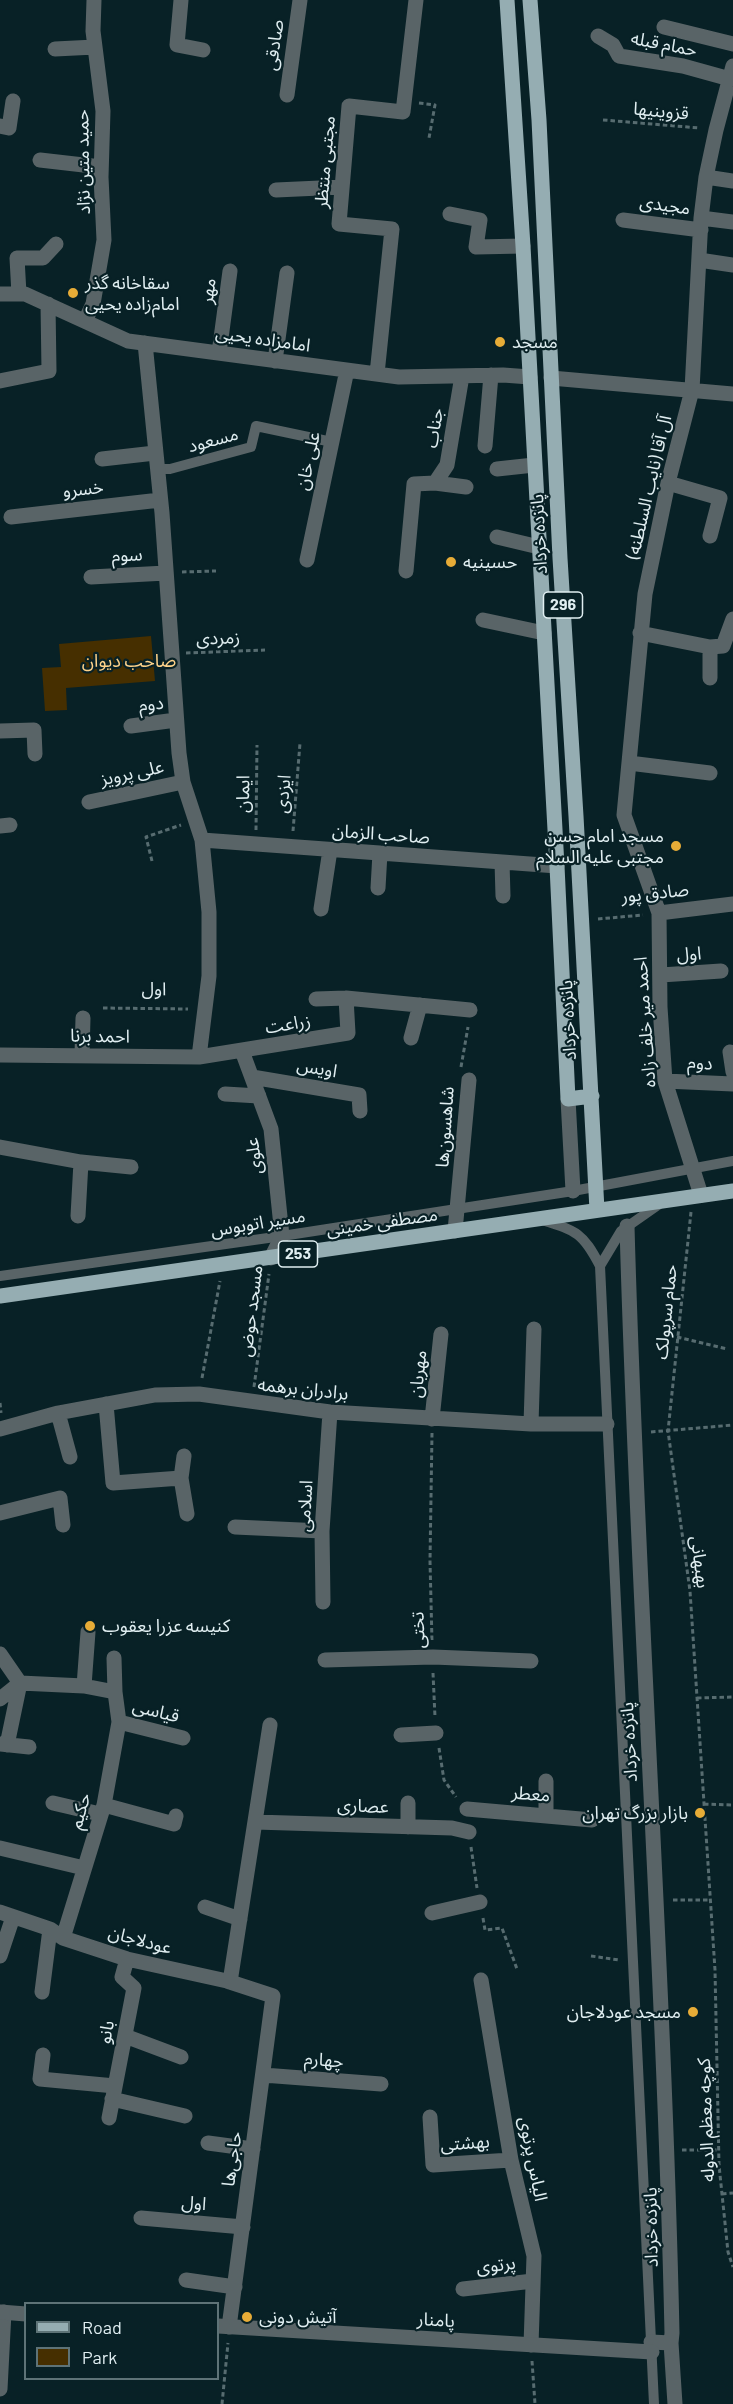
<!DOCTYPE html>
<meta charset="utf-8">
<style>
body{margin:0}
#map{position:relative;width:733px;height:2404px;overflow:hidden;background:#082126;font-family:Barlow,sans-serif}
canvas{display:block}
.legend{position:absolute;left:24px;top:2302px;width:195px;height:78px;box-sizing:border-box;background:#082126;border:2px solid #5e7377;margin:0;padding:8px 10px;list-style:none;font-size:18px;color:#e0eef1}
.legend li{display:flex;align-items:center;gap:12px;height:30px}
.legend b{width:30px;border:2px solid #5e7377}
</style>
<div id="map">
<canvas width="733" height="2404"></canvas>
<ul class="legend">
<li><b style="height:8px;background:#95adb2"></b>Road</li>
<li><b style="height:16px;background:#462f00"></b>Park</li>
</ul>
</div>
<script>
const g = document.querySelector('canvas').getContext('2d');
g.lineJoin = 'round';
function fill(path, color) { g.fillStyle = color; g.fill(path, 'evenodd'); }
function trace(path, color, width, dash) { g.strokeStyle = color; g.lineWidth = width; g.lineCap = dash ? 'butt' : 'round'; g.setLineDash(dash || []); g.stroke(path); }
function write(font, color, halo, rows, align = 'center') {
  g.font = font + ' Barlow,"Noto Sans Arabic",sans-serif'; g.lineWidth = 4.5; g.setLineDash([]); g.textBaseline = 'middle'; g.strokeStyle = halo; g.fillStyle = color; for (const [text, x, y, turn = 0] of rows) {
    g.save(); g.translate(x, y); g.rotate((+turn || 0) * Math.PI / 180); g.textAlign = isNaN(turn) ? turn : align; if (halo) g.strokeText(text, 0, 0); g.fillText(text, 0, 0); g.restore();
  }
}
fill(new Path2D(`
 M151,636L155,681L66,688L67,710L45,711L42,668L61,667L59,644Z`), '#462f00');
trace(new Path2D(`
 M419,103L435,105L429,138
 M603,120L700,128
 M182,572L216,571
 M186,653L265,650
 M256,830L257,745
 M293,831L300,743
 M152,861L146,837L181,825
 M598,919L643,915
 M103,1008L188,1009
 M461,1067L468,1027
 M691,1212L668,1431L690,1591L715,1970L719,2165L728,2252L733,2267
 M677,1337L727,1349
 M202,1378L220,1281
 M254,1387L269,1274
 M0,1403L1,1413
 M651,1432L733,1425
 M432,1433L430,1561L432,1642
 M433,1673L435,1717
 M697,1698L733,1697
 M439,1748L444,1780L456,1797
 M704,1804L733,1805
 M471,1847L477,1888
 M673,1900H710
 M483,1918L485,1930L502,1928L517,1969
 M591,1956L619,1960
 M682,2150H719
 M722,2194L733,2193
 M532,2361L535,2404
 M222,2404L228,2343`), '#576c70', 3, [4.5, 3]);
trace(new Path2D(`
 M157,469H170L251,447L256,426L332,442
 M542,1220C577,1231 583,1233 600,1266L654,2404
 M600,1266L621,1231L661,1203
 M0,1276L282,1236L573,1191L733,1161`), '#596467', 10);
trace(new Path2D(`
 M568,1099L573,1191
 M627,1226C637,1595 664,1964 672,2333L671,2343L651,2342
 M671,2343L675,2404`), '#596467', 15);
trace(new Path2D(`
 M181,0L177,45L203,50
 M664,27L733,44
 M598,36L613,45L619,56L683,66L730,79
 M55,49L95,47
 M287,95L300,0
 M0,126L9,128L13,101
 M40,160L101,167
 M706,177L733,181
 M276,190L342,187
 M450,214L480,220L476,247L523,246
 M701,218L733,222
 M623,220L701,230
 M699,260L733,265
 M0,294H25L128,341L399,377L503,375L530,377
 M19,294L17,258H43L56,244
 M85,321L93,304L104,240L101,177L103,111L93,31L94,0
 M145,343L162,513L179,753L183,782L202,840L209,912V976L199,1057
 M219,353L230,271
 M275,361L287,273
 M377,374L392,229L339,224L349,106L403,112L416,0
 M551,378L733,394
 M0,381L49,371L48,304
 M485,446L491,375
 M102,459L155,453
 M497,469L534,465
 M435,483L466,487
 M668,483L720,498L710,536
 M11,517L160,500
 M497,537L539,547
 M307,560L347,370
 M406,571L414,484L435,483L447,465L462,376
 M91,577L166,573
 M483,620L544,633
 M640,633L710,647L723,646L733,619
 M710,678V647
 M131,726L176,720
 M0,731L34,730L35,754
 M629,763L710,773
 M89,802L183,782
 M0,826L10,825
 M202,840L557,866
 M502,862L503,896
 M378,888L380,853
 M321,909L330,850
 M659,913L733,904
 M661,975L721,971
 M316,999L346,998L470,1010
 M411,1038L420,1005
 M242,1051L271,1129L282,1236L271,1258
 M730,1052L733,1072
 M0,1055L199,1057L348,1033L346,998
 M82,1055L83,1018
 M252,1077L359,1095L360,1111
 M665,1081L733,1084
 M225,1094L259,1096
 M0,1147L81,1162L131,1167
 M701,1195L665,1081L660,1007L659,913L624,815L645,594L668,483L692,390L701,218L706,177L716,130L733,66
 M78,1216L81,1162
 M455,1231L469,1080
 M106,1404L113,1483L181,1478L187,1514
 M58,1413L70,1457
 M432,1419L441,1334
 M531,1424L534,1329
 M0,1429L58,1413L155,1395L199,1394L330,1412L531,1424H607
 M181,1478L184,1456
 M0,1513L60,1498L63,1525
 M235,1527L322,1531
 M323,1602L322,1531L330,1412
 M0,1654L20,1683
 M325,1660L433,1657L531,1661
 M20,1683L84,1686L115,1692
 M84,1686L88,1632
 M0,1699L20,1683
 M119,1722L183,1738
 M401,1735L436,1733
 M0,1744L29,1747
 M7,1745L20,1683
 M53,1803L100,1814
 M104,1805L174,1824L176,1816
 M467,1809L592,1820
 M546,1815V1781
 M255,1822L452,1828L469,1832
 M408,1827V1803
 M0,1848L84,1868
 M205,1907L240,1919
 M0,1912L50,1929L63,1938L127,1959L227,1981L273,1996L229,2327
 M432,1913L480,1902
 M63,1938L104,1805L119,1722L115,1692L114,1658
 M0,1956L13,1917
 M481,1980L511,2160L534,2256L531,2345
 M230,1982L270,1725
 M42,1992L50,1929
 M125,2036L181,2057
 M43,2055L40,2079L115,2086
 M263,2075L381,2084
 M112,2099L185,2116
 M430,2117L433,2165L511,2160
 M109,2118L134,1988L122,1977L127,1959
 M208,2143L253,2149
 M141,2218L243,2227
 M186,2280L235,2287
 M463,2289L533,2281
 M0,2389L4,2312`), '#596467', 15);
trace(new Path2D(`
 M0,2312L26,2314
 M218,2326L652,2352`), '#596467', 15);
trace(new Path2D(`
 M507,0L523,246L557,866L568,1099L592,1096
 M530,0L539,120L560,558L576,816L597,1210
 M0,1296L733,1191`), '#95adb2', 15);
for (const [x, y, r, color] of [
 [73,293,6,"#e7ac37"],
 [500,342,6,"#e7ac37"],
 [451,562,6,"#e7ac37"],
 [676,846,6,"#e7ac37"],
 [90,1626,6,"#e7ac37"],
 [700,1813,6,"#e7ac37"],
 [693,2012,6,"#e7ac37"],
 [247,2317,6,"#e7ac37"]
]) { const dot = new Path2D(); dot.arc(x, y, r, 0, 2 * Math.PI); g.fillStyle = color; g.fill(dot); trace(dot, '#082126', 2); }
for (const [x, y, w] of [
 [563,605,39],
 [298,1254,39]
]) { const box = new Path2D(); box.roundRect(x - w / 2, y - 13, w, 26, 4.5); g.fillStyle = '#082126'; g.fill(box); trace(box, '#e0eef1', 1.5); }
write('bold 16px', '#e0eef1', null, [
 ["296",563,605],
 ["253",298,1254]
]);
write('18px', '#e0eef1', '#082126', [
 ["حمام قبله",664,44,11],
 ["صادقی",274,45,-82],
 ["قزوینیها",661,111,5],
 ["حمید متین نژاد",83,162,-91],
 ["مجتبی منتظر",325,162,-85],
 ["مجیدی",665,205,8],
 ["مهر",208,291,-82],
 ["امامزاده یحیی",263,339,8],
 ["جناب",434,428,-81],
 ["مسعود",213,440,-15],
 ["علی خان",308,461,-78],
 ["آل آقا (نایب السلطنه)",649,487,-77],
 ["خسرو",83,489,-6],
 ["پانزده خرداد",539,534,-93],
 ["سوم",127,555,-3],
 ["زمردی",218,638,-2],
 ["دوم",151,704,-7],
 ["علی پرویز",132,773,-12],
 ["ایمان",243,794,-89],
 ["ایزدی",283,794,-85],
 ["صاحب الزمان",381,834,4],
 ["صادق پور",655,893,-6],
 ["اول",689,954,-4],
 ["اول",154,989,1],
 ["پانزده خرداد",568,1020,-93],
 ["احمد میر خلف زاده",645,1022,-94],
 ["زراعت",288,1024,-9],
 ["احمد برنا",100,1036,1],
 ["دوم",700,1063,3],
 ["اویس",317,1068,10],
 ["شاهسون‌ها",445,1127,-86],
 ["علوی",254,1156,-97],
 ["مصطفی خمینی",382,1222,-8],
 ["مسیر اتوبوس",258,1223,-9],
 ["مسجد حوض",251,1311,-83],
 ["حمام سرپولک",666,1312,-84],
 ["مهربان",418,1374,-84],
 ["برادران برهمه",303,1389,6],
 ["اسلامی",305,1506,-87],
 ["بهبهانی",700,1562,83],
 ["تختی",418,1630,-92],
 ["قیاسی",156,1711,14],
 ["پانزده خرداد",629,1742,-93],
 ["معطر",531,1794,5],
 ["عصاری",363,1806,2],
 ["حکیم",80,1811,-74],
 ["عودلاجان",140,1940,15],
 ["بانو",106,2032,-79],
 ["چهارم",324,2060,5],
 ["کوچه معظم الدوله",706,2120,-92],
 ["بهشتی",465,2143,-4],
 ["حاجی‌ها",232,2159,-82],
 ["الیاس پرتوی",533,2159,79],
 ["اول",194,2203,5],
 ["پانزده خرداد",651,2227,-91],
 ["پرتوی",496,2265,-7],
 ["پامنار",436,2320,3]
]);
write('18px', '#e0eef1', '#082126', [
 ["سقاخانه گذر",85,283],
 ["امام‌زاده یحیی",85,304],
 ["مسجد",512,342],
 ["حسینیه",463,562],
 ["مسجد امام حسن",664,836,"right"],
 ["مجتبی علیه السلام",664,857,"right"],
 ["کنیسه عزرا یعقوب",102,1626],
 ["بازار بزرگ تهران",688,1813,"right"],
 ["مسجد عودلاجان",681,2012,"right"],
 ["آتیش دونی",259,2317]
], 'left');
write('18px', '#fdd28a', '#082126', [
 ["صاحب دیوان",129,661]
]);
</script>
